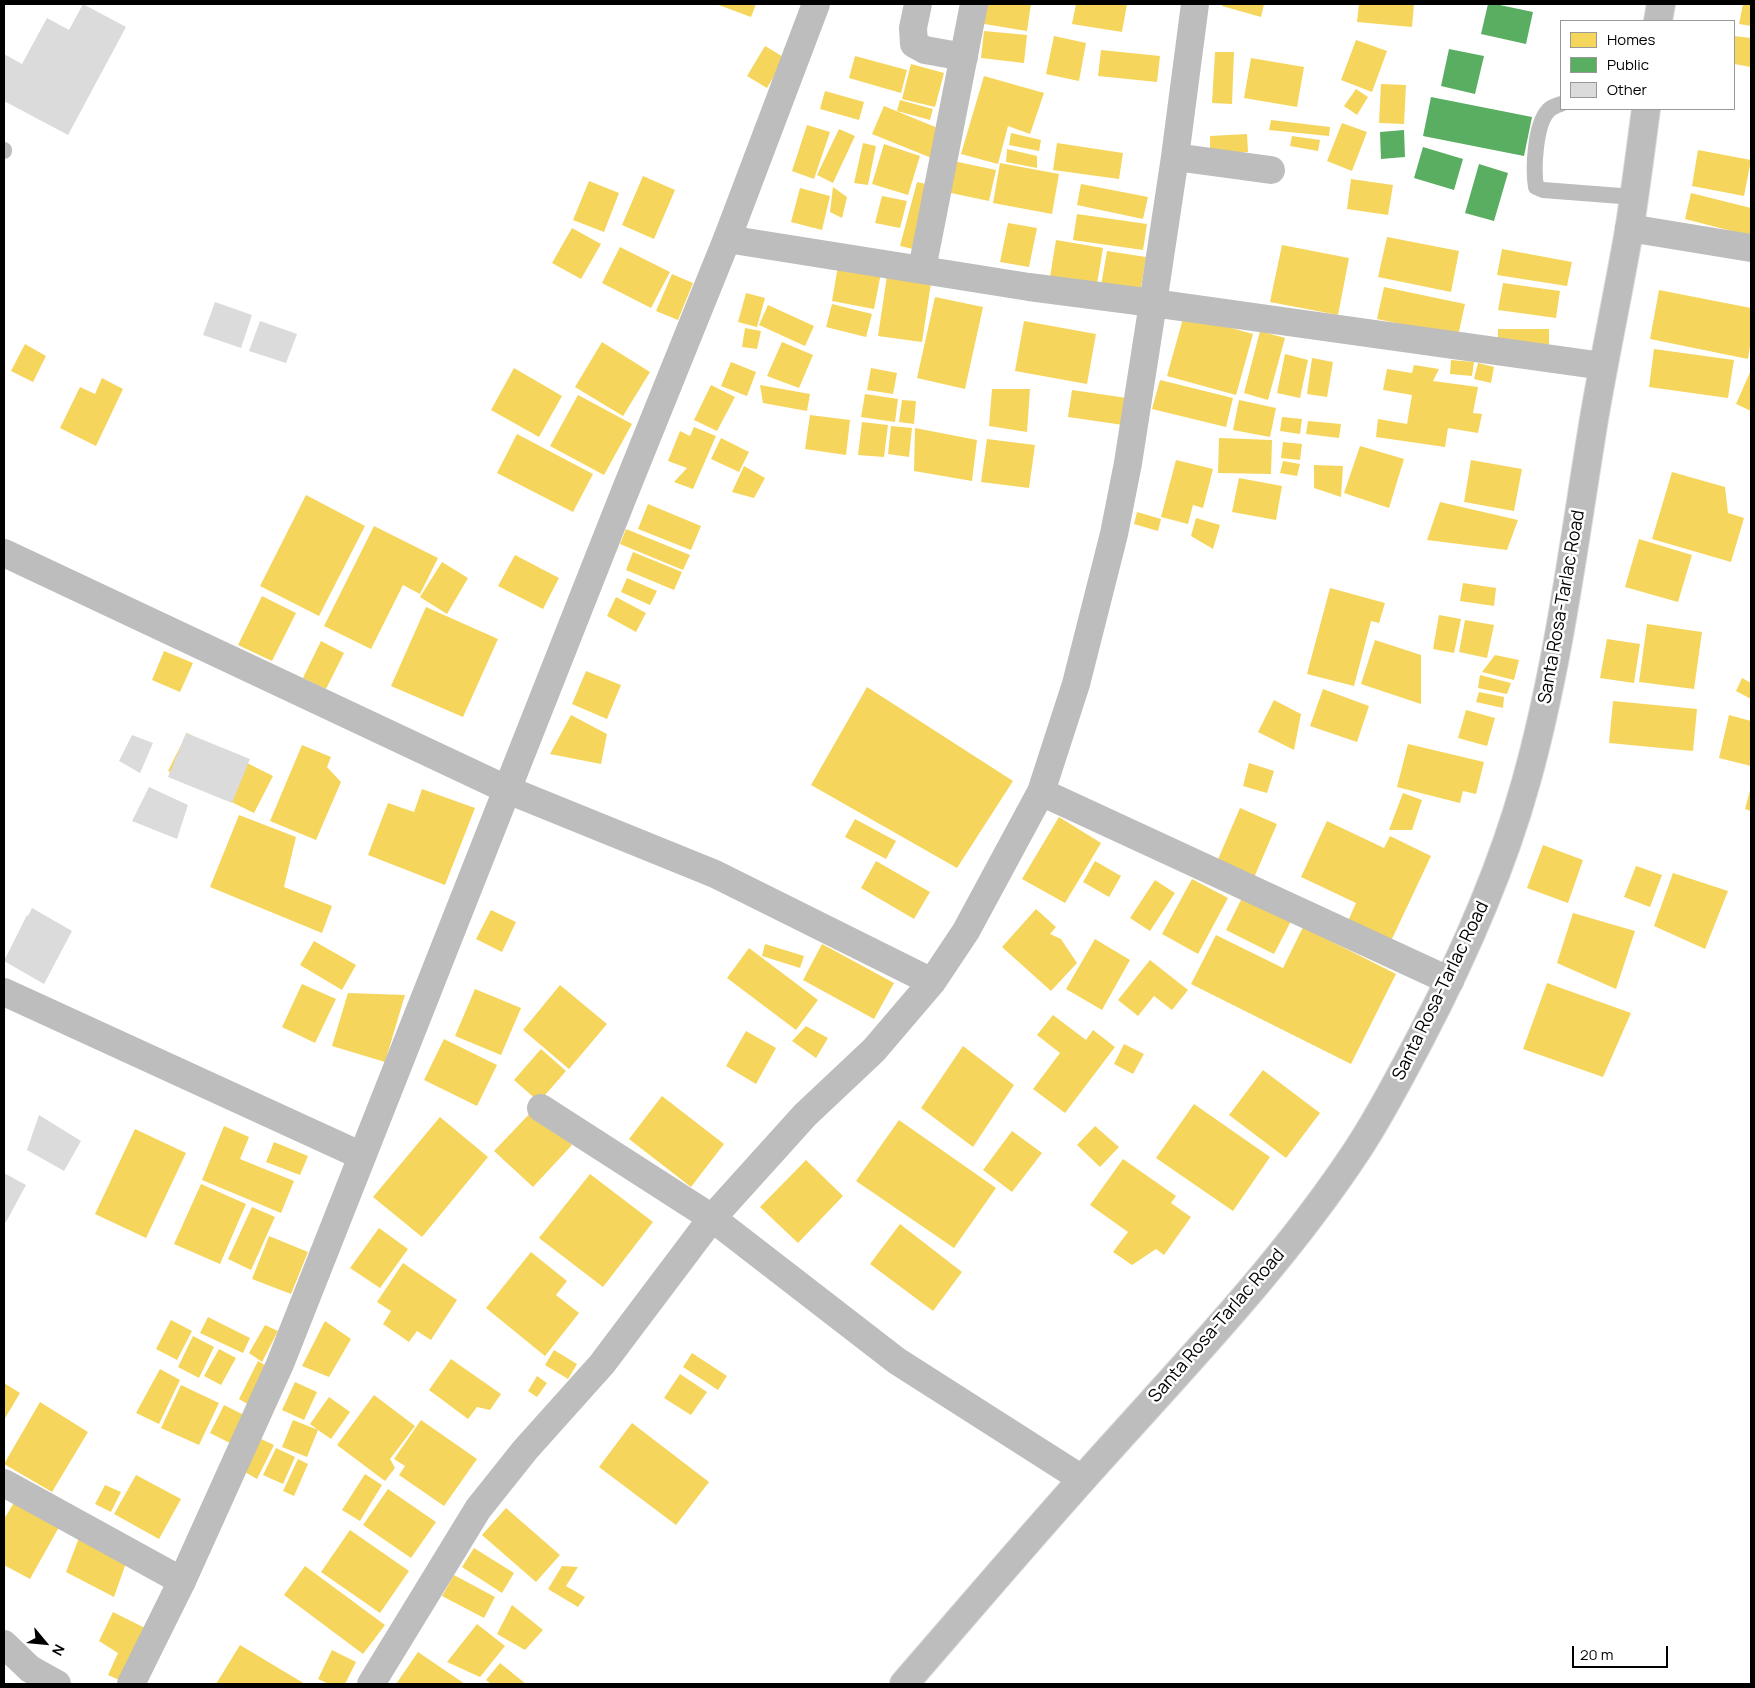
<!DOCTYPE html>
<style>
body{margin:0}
#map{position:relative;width:1755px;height:1688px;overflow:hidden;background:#fff;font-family:Manrope,sans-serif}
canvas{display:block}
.frame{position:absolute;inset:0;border:5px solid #000;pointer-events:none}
.legend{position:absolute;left:1560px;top:20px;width:175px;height:90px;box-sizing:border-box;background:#fff;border:1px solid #999;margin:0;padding:6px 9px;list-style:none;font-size:15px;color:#000}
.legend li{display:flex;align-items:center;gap:10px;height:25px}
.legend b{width:25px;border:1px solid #999}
.north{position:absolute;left:20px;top:1618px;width:50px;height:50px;-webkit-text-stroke:4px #fff;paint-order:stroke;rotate:118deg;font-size:14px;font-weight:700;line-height:20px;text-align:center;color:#000}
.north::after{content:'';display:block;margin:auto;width:18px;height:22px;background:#000;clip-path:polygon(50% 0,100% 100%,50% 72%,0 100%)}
.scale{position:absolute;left:1572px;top:1646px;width:96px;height:22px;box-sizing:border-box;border:2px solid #000;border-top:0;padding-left:6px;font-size:15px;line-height:18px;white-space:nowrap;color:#000;-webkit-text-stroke:4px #fff;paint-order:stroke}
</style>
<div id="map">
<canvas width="1755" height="1688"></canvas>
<div class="frame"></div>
<ul class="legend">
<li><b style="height:14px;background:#f6d55c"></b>Homes</li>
<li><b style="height:14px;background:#5aae61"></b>Public</li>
<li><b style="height:14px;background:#dbdbdb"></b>Other</li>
</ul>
<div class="north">N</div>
<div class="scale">20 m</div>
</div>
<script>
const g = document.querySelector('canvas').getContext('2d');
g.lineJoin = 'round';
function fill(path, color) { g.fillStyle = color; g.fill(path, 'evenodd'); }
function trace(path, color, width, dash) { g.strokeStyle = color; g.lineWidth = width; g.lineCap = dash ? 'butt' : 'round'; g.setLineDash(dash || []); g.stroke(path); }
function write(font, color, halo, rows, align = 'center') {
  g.font = font + ' Manrope,sans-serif'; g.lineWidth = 5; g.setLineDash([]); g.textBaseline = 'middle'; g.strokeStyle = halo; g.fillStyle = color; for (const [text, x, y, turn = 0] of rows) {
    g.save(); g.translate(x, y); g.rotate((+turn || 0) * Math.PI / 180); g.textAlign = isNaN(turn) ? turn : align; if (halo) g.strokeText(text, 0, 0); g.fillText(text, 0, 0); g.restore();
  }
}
fill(new Path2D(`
 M716,4H756L751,17Z
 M981,4H1031L1027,31L978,23Z
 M1076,4H1127L1122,32L1072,24Z
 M1223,4H1264L1261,17L1222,6Z
 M1359,4H1414L1412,27L1357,22Z
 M1743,4H1751V26L1739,24Z
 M984,31L1027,35L1024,63L981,58Z
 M1054,36L1086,43L1079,81L1046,74Z
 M1734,36L1751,38V67L1734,64Z
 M1356,40L1387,51L1372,92L1341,80Z
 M765,46L785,58L767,88L747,76Z
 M1101,50L1160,56L1157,82L1098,76Z
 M1215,52H1234L1232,104L1212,103Z
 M855,56L907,70L901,93L849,78Z
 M1251,58L1304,67L1297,107L1244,98Z
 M911,64L944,73L935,107L902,99Z
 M984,76L1044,93L1030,134L1008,126L998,164L961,154Z
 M1381,84L1406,85L1404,124L1379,123Z
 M1356,89L1368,97L1357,115L1344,106Z
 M825,91L864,102L859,120L820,109Z
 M900,100L933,109L930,120L897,111Z
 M884,106L945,131L934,159L872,134Z
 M1271,120L1330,127L1329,136L1269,130Z
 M1342,123L1367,132L1352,171L1327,161Z
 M807,125L830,132L814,179L792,171Z
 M839,129L855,136L833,183L817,175Z
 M1011,133L1041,140L1039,151L1009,145Z
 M1247,134L1248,152L1210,154V136Z
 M1292,136L1320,140L1318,151L1290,146Z
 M863,143L876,146L868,185L854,183Z
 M1057,143L1123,153L1119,179L1053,170Z
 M884,144L920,156L908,195L872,184Z
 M1007,149L1037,156V168L1006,162Z
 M1698,150L1751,160L1744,196L1692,186Z
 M953,161L996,170L989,201L946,192Z
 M1000,163L1059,174L1052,214L993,203Z
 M643,176L675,190L654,239L622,225Z
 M1351,179L1393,185L1388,215L1347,209Z
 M589,181L619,193L604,232L573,220Z
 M917,182L930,185L913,249L900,246Z
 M1081,184L1148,197L1143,219L1077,205Z
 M833,187L847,197L842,218L830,212Z
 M800,188L830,196L822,230L791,222Z
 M1691,193L1751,208V236L1685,219Z
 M882,196L907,201L900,228L875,223Z
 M1077,214L1147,224L1143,250L1073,240Z
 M1008,223L1037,228L1029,267L1000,262Z
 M572,228L601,244L581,279L552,263Z
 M1387,237L1459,251L1451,292L1378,277Z
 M1056,240L1103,248L1097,284L1050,277Z
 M1282,245L1349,258L1338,315L1270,302Z
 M620,247L670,272L651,308L602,283Z
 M1502,249L1572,262L1567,286L1497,275Z
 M1107,251L1146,257L1140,293L1101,286Z
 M838,266L881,273L874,309L832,301Z
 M672,274L693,283L678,320L656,311Z
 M887,276L931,283L922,342L878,336Z
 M1503,283L1560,291L1556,318L1498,310Z
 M1384,287L1465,304L1458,336L1377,319Z
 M1659,290L1751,308V340L1748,359L1650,339Z
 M746,293L765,298L757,327L738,322Z
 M935,297L983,307L965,389L917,378Z
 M832,304L872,314L866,337L826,327Z
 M768,305L814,326L805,346L759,325Z
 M1184,315L1253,334L1236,395L1167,376Z
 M1024,321L1096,334L1087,384L1015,371Z
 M745,328L761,331L757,349L742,347Z
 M1498,329H1549V347H1498Z
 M1260,331L1285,338L1268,400L1244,393Z
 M602,342L650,372L623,416L575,387Z
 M782,342L813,355L799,388L767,376Z
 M25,344L46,356L33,382L11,371Z
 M1654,349L1734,360L1728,398L1649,387Z
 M1285,354L1308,360L1300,398L1277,393Z
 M1312,358L1333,362L1327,397L1307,394Z
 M1451,360L1474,362L1472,376L1450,374Z
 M731,362L756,372L747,396L721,386Z
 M1478,363L1494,367L1491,383L1474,379Z
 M1414,365L1439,369L1433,381L1478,387L1473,413L1482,414L1478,433L1448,428L1445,447L1376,437L1378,419L1407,424L1412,395L1383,390L1387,369L1412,373Z
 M514,368L562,396L539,437L491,410Z
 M871,368L897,373L893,394L867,390Z
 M1751,370V411L1736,404Z
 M102,378L123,389L96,446L60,428L80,387L95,394Z
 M1160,380L1233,398L1226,427L1152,409Z
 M711,385L735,397L717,431L694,420Z
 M760,385L810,394L807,411L763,403Z
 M992,389H1030L1027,432L989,426Z
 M1072,390L1127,398L1123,425L1068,417Z
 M865,394L898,399L895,422L861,417Z
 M578,395L632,424L604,475L550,446Z
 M902,400L916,401L914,424L899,422Z
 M1239,400L1276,408L1270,437L1233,430Z
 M810,415L850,420L846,455L805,449Z
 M1282,417L1302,419L1300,434L1280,431Z
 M1308,421L1341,424L1339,438L1306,434Z
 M862,422L888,425L884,457L858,455Z
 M891,426L912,428L909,457L888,454Z
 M694,427L716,436L693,489L674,482L687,468L668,461L680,431L690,436Z
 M915,428L977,440L972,481L914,471Z
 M517,434L593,474L573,512L497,473Z
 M721,438L749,452L739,472L711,459Z
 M1219,438L1272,440L1271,474L1218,473Z
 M987,439L1035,445L1029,488L981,482Z
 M1283,442L1302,444L1300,460L1281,458Z
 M1360,446L1404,459L1389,508L1344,493Z
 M1176,460L1213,469L1203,508L1193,505L1188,524L1161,517Z
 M1471,460L1522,469L1514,511L1464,502Z
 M1283,461L1300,464L1297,476L1280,473Z
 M1314,465L1343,466L1341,497L1314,488Z
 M744,466L765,478L754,498L732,492Z
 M1672,472L1725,487L1728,513L1744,518L1731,562L1652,539Z
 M1239,478L1282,486L1276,520L1232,512Z
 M306,495L365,526L319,616L260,586Z
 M1440,502L1518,520L1507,550L1427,540Z
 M648,504L701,526L691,550L638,529Z
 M1137,512L1161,519L1158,531L1134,524Z
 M1196,518L1220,525L1213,549L1191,536Z
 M374,526L438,558L420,594L403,585L371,649L324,626Z
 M626,529L690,555L683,570L620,544Z
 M1639,539L1692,555L1678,602L1625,587Z
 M633,552L682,572L674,590L626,570Z
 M515,555L559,578L543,609L498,586Z
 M442,562L468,578L447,614L420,597Z
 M627,578L657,591L650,605L621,592Z
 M1463,583L1496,588L1494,606L1460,601Z
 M1330,588L1385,603L1379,623L1371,621L1354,686L1307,674Z
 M262,596L296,613L272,661L238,645Z
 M616,597L646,613L636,632L607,616Z
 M426,607L498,639L463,717L391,686Z
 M1439,615L1461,619L1454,653L1433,649Z
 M1465,620L1494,625L1487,658L1459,652Z
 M1647,624L1702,632L1694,689L1639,682Z
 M1607,639L1640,644L1634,683L1600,678Z
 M1375,640L1421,655V704L1361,684Z
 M321,641L344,653L326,689L303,678Z
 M164,651L193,663L180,692L152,680Z
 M1495,655L1519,660L1514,680L1482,672Z
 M586,671L621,685L607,719L572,704Z
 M1480,675L1511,683L1507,694L1478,688Z
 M1742,678L1751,683V699L1736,691Z
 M867,687L1013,781L957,868L811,785Z
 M1323,689L1369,706L1357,742L1310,726Z
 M1479,692L1504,697L1503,708L1476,702Z
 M1274,700L1301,714L1294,750L1258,732Z
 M1613,701L1697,709L1693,751L1609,743Z
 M1466,710L1495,718L1487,746L1458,738Z
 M571,715L607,734L601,764L550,754Z
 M1729,715L1751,721V766L1719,758Z
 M187,733L273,776L254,813L168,771Z
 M1408,744L1484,762L1476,794L1463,791L1460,803L1397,787Z
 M302,745L331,757L327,767L341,782L316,840L270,821Z
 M1249,763L1274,771L1267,793L1243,786Z
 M1751,787V811L1745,809Z
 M422,789L475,808L445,885L368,855L388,803L414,812Z
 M1403,793L1422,800L1412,830H1389Z
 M1240,808L1277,824L1253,880L1216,864Z
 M239,815L296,837L284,887L332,906L322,933L210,887Z
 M1059,817L1101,843L1065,903L1022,879Z
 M855,819L896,841L886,859L845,837Z
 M1327,821L1384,848L1390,836L1431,856L1391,941L1348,921L1356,903L1301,877Z
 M1543,845L1583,860L1568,903L1527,888Z
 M876,861L930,892L914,919L861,888Z
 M1095,861L1121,876L1109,897L1083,882Z
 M1636,866L1662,875L1650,907L1624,897Z
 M1673,873L1728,891L1705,949L1654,926Z
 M1192,879L1228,898L1198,954L1162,934Z
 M1155,880L1175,893L1150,931L1130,918Z
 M1243,896L1291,921L1274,954L1226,930Z
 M1036,909L1056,927L1050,934L1061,939L1077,963L1051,991L1002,947Z
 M491,910L516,922L502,952L476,939Z
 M1573,913L1635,931L1616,989L1557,963Z
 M1303,927L1396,974L1351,1064L1191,984L1216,935L1283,968Z
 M1095,939L1130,960L1102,1010L1066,989Z
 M314,941L356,965L342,990L300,965Z
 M765,944L804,956L800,968L762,956Z
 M822,944L894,983L874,1019L803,980Z
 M749,948L818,1000L796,1030L727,978Z
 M1150,960L1188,990L1172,1010L1154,996L1138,1016L1118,1000Z
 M1547,983L1631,1013L1603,1077L1523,1049Z
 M302,984L336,999L315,1043L282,1027Z
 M560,985L607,1024L569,1069L523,1030Z
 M475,989L521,1008L501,1055L455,1036Z
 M348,993L405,995L385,1062L332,1046Z
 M1053,1015L1086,1040L1093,1030L1115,1047L1065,1113L1033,1089L1060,1053L1037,1035Z
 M806,1026L828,1038L816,1058L792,1041Z
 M746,1031L776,1048L756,1084L726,1066Z
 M444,1039L497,1065L477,1106L424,1080Z
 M1124,1044L1144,1054L1133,1074L1114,1064Z
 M963,1046L1014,1085L973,1147L921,1108Z
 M541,1049L566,1071L539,1102L514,1080Z
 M1263,1070L1320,1113L1286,1158L1229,1115Z
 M662,1096L724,1144L691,1187L629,1139Z
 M1194,1104L1270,1157L1233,1211L1156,1158Z
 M534,1109L572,1145L533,1187L494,1151Z
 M440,1117L488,1157L422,1237L373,1197Z
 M899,1120L996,1188L954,1248L856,1181Z
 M224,1126L249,1137L240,1159L294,1181L281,1213L202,1180Z
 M1095,1126L1119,1147L1100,1167L1077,1145Z
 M135,1129L186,1153L146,1238L95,1214Z
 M1012,1131L1042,1153L1012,1192L983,1170Z
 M274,1142L308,1156L300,1175L266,1162Z
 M1123,1159L1176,1196L1171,1203L1191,1217L1164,1255L1156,1249L1132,1265L1113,1252L1128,1232L1090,1205Z
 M806,1160L843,1196L798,1243L760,1207Z
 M590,1174L653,1222L603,1287L539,1238Z
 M201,1184L246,1204L220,1264L174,1244Z
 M252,1207L275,1217L251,1270L228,1259Z
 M900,1224L962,1272L933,1311L870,1264Z
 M379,1228L408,1249L380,1288L350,1268Z
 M269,1236L308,1252L291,1294L252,1279Z
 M531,1252L567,1281L556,1295L579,1313L545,1356L486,1308Z
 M403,1263L457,1300L431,1340L417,1331L409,1342L383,1324L391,1311L377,1302Z
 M208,1317L250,1338L243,1353L200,1333Z
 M171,1320L192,1331L177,1360L156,1349Z
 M325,1321L351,1339L329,1377L302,1366Z
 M265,1325L278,1331L262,1362L249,1353Z
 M193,1336L214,1347L199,1378L178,1367Z
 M219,1349L236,1358L221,1385L204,1376Z
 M554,1350L577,1364L568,1379L545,1365Z
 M692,1353L727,1376L718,1390L683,1367Z
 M451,1359L501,1394L490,1410L477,1407L468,1419L429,1390Z
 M258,1361L270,1368L251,1406L239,1399Z
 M160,1369L180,1380L159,1424L136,1413Z
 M680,1374L707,1392L691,1415L664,1398Z
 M537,1376L547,1383L537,1397L528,1391Z
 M295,1382L317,1392L304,1420L282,1410Z
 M4,1383L20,1393L4,1420Z
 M181,1385L219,1403L199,1445L161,1428Z
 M374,1395L415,1426L390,1459L395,1468L385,1481L337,1445Z
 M329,1397L350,1412L331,1439L318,1430L307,1457L282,1447L293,1420L318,1430L310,1424Z
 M40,1402L88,1432L52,1492L4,1464Z
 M224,1405L246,1416L232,1444L210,1433Z
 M421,1420L477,1459L444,1506L399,1475L405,1466L394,1459Z
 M632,1423L709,1482L676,1525L599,1467Z
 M259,1438L274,1445L257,1479L243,1471Z
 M276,1448L295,1457L283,1484L263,1475Z
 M298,1459L308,1464L294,1496L283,1491Z
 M365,1474L382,1485L360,1521L342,1510Z
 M136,1475L181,1499L159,1539L114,1514Z
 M105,1485L121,1492L111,1512L95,1504Z
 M388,1489L436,1522L411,1558L363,1525Z
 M15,1501L59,1527L30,1579L4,1565V1519Z
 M506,1508L560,1555L536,1582L482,1535Z
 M350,1530L409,1571L380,1613L321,1572Z
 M80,1535L127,1560L114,1597L66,1572Z
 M474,1548L514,1573L502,1593L462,1567Z
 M305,1566L385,1625L363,1654L284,1595Z
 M562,1566L578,1567L566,1586L585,1597L578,1607L548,1589Z
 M454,1575L495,1597L484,1618L442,1596Z
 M512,1605L543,1630L525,1650L497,1634Z
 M113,1612L147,1629L126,1683L108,1675L118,1653L99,1641Z
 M477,1624L505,1646L480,1677L447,1662Z
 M240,1645L305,1684H216Z
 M332,1650L356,1662L345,1684H329L318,1679Z
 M418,1652L465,1684H396Z
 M500,1663L526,1684H491L486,1680Z`), '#f6d55c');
fill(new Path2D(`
 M1488,4H1495L1533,12L1526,44L1481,34Z
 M1449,49L1484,56L1475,94L1441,86Z
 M1431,97L1532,117L1524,156L1423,136Z
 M1404,130L1405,157L1381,159L1380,132Z
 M1423,147L1463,159L1454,190L1414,178Z
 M1479,164L1508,173L1494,221L1465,213Z`), '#5aae61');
fill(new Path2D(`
 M83,4L126,27L68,135L4,101V54L22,64L47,18L69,30Z
 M215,302L252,315L241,348L203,335Z
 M260,321L297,334L286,363L249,351Z
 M186,733L250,759L232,803L168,777Z
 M132,735L153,743L140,773L119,761Z
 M149,787L188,805L177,839L132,821Z
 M32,908L72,931L44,984L4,961L27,915L28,916Z
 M39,1115L81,1141L64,1171L27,1150Z
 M4,1173L26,1185L6,1222H4Z`), '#dbdbdb');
const trunk = new Path2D(`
 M1658,21L1661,4
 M904,1684C971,1607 1037,1529 1105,1454C1193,1356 1285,1260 1358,1149C1381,1114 1400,1077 1420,1039C1463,957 1501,872 1526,782C1559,664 1574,541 1594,419C1605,354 1619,290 1630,225C1636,186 1641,147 1646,109`);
trace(trunk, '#dbdbdb', 30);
trace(new Path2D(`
 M1561,104C1557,105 1550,108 1548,111C1535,125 1533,169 1536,187L1543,190L1634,197
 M4,151V150`), '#bdbdbd', 16);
trace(new Path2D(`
 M918,4L913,28L914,44L925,50L964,57
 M1175,157L1271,170
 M1629,228L1751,248
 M727,239L1029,287L1153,303L1603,366
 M922,269L974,4
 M4,553L508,790L715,874L932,982
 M1041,792L1450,981
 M4,992L362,1156
 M541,1108L712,1218L897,1361L1082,1479
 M4,1483L182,1581
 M4,1644L30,1669L57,1684
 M371,1684L478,1509L525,1450L602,1364L712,1218L805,1115L874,1050L932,982L966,931L1041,792L1076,684L1114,534L1128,463L1153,303L1175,157L1195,4`), '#bdbdbd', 28);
trace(new Path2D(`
 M131,1684L182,1581L280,1364L624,494L727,239L816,4`), '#bdbdbd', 28);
trace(trunk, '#bdbdbd', 28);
write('18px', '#000', '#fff', [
 ["Santa Rosa-Tarlac Road",1562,607,-80],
 ["Santa Rosa-Tarlac Road",1441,991,-64],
 ["Santa Rosa-Tarlac Road",1217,1326,-49]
]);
</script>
